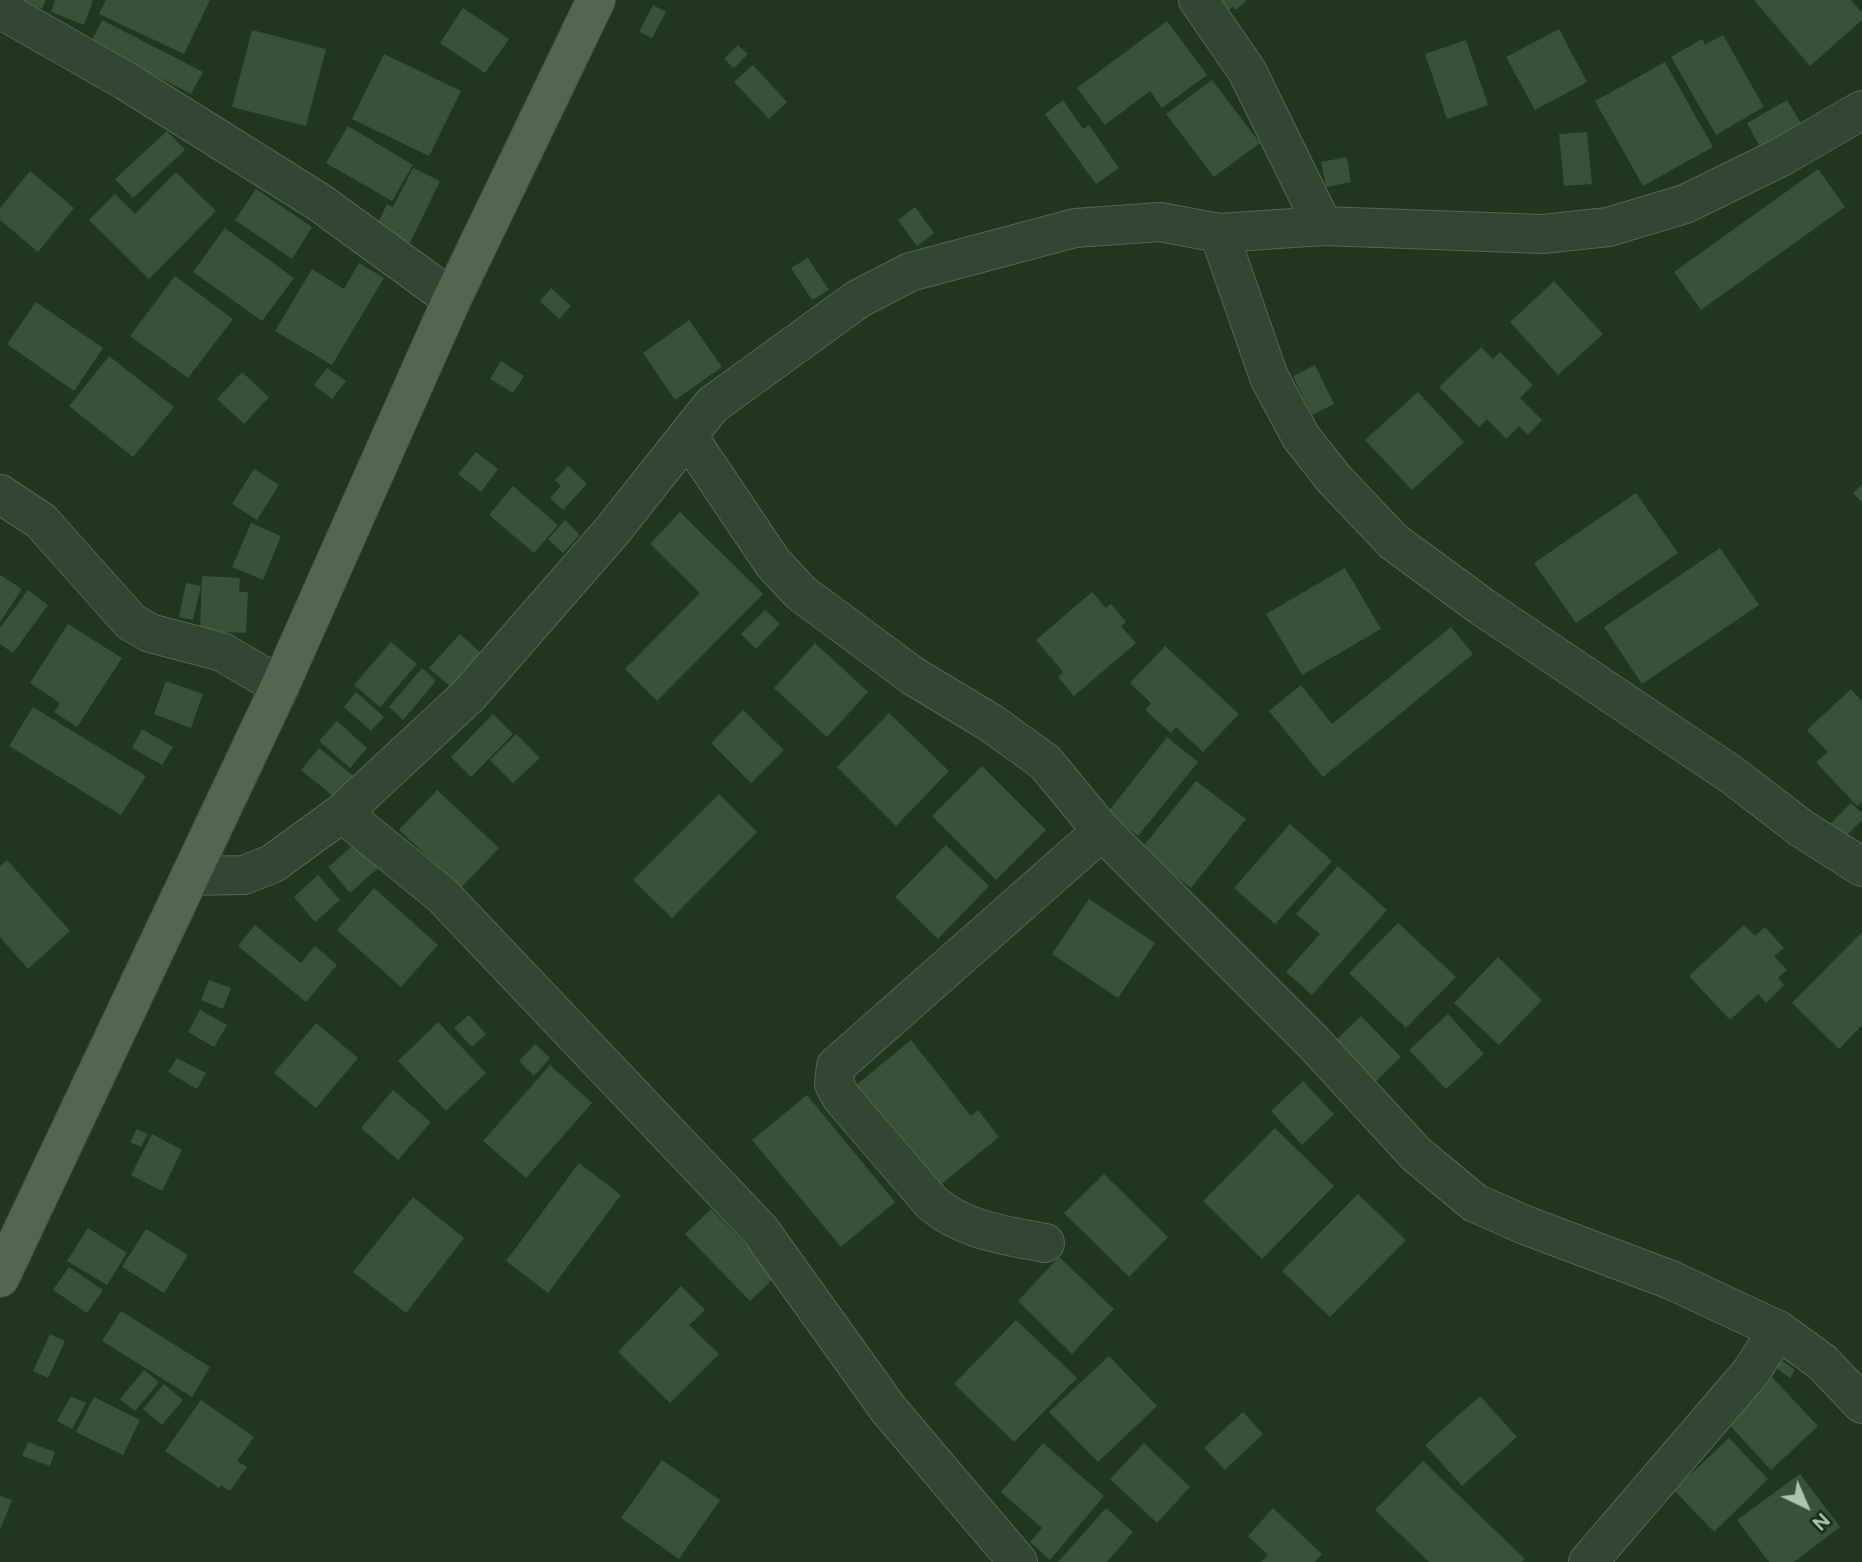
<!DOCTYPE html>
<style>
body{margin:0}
#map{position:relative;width:1862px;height:1562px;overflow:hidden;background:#203620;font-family:Figtree,sans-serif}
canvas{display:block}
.north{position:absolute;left:1771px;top:1471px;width:70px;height:70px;-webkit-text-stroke:5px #192b19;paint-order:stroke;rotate:136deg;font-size:19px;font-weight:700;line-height:28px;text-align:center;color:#adc3ae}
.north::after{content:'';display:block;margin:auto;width:24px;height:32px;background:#adc3ae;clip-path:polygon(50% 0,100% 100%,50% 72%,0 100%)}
</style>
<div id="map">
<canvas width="1862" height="1562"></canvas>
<div class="north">N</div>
</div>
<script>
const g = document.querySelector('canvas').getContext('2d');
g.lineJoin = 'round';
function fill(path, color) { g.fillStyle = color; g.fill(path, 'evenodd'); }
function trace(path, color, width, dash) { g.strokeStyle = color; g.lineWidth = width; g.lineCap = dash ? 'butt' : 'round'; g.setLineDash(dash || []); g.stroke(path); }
fill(new Path2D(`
 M21,0H46L42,9Z
 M55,0H93L84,25L51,12Z
 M106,0H210L184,54L99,14Z
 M1217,0H1247L1236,10L1233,7L1227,11Z
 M1754,0H1851L1862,13V20L1810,66Z
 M653,5L666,12L652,38L639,32Z
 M463,8L509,39L485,73L440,43Z
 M102,20L203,72L191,94L91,42Z
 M1167,21L1207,75L1162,108L1150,91L1105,125L1077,88Z
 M1559,29L1587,82L1535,110L1506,57Z
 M252,30L326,49L306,126L232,107Z
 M1723,35L1764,107L1716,135L1671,57L1702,39L1705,45Z
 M1466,40L1488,105L1447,119L1425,54Z
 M738,45L748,54L734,68L724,59Z
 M384,54L461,91L429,156L352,119Z
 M1665,62L1713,147L1643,186L1595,101Z
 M753,65L787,102L769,119L734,82Z
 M1212,80L1260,143L1214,177L1166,114Z
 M1063,100L1083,129L1089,125L1119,168L1096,184L1045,114Z
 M1787,100L1804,128L1763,152L1747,123Z
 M348,126L413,165L392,201L326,163Z
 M167,131L185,150L133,198L115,179Z
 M1587,132L1592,184L1564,186L1559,134Z
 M1347,157L1351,182L1326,187L1321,162Z
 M413,168L440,181L410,243L376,227L387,204L393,207Z
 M1818,169L1845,207L1701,310L1674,272Z
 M30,171L74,208L38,252L0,220V208Z
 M176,172L216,211L149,279L89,220L115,194L135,214Z
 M256,189L312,227L292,259L235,220Z
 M915,207L934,233L917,246L898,220Z
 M225,228L294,278L262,321L193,272Z
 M808,258L829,290L812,300L791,268Z
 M359,263L384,278L332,365L275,331L312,269L344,289Z
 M175,276L233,319L188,378L130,336Z
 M1554,281L1603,334L1558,375L1510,322Z
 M551,288L571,306L559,319L540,301Z
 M36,302L103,348L74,391L7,344Z
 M689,320L722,367L675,400L643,353Z
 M1481,347L1493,359L1500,352L1533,385L1520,398L1542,420L1528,435L1519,426L1506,439L1487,419L1479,427L1439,387Z
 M109,356L174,407L133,457L69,406Z
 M501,361L524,376L513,393L490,379Z
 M1315,365L1334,404L1312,415L1293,376Z
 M327,368L346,381L332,399L314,385Z
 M242,372L269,397L244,424L217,399Z
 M1418,392L1464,442L1412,490L1365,440Z
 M476,452L498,469L481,492L458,474Z
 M568,466L587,484L563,510L550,498L561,486L555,480Z
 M254,469L279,485L257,520L232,504Z
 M1862,484V503L1853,493Z
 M513,486L558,525L534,553L489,515Z
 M1636,493L1678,553L1576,623L1534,563Z
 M680,512L763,594L657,701L625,669L700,593L650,544Z
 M565,520L580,535L563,553L548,539Z
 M251,523L281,536L263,580L232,567Z
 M1720,548L1759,605L1642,684L1604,627Z
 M1345,568L1381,629L1302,675L1266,614Z
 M0,575L22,589L0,622Z
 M202,576L240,578L239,592H248L246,633L200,631Z
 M186,583L201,586L193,620L179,617Z
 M28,590L48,605L13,653L0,644V628Z
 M1092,592L1106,608L1111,604L1126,622L1121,626L1136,643L1074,696L1058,677L1063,672L1036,640Z
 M765,610L780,624L756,649L741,634Z
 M68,624L122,658L77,727L54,712L60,703L30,683Z
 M1451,627L1473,654L1323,777L1269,711L1301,685L1332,724Z
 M460,634L484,656L454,690L429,668Z
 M391,642L417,664L380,707L354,685Z
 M815,643L868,692L827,737L774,688Z
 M1165,646L1239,714L1203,752L1176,727L1171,733L1145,710L1151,703L1130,683Z
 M422,668L436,681L403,720L389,707Z
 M166,681L203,694L191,728L154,714Z
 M1851,689L1862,701V802L1857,806L1816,762L1828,752L1807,730Z
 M356,692L384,717L371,731L344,707Z
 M33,707L146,776L121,815L9,746Z
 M743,710L784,750L751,783L711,743Z
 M889,713L949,771L896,826L837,767Z
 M493,714L513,734L471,777L451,757Z
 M337,721L367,748L350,768L319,741Z
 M142,729L173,747L162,765L132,748Z
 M516,734L540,758L513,783L490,760Z
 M1167,737L1198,762L1138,836L1108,812Z
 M319,748L356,778L338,800L301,770Z
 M982,766L1046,830L996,880L932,816Z
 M1196,781L1246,819L1191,888L1141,849Z
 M437,790L499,848L461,888L399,830Z
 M719,794L757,832L672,918L633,880Z
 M1851,803L1862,813V820L1844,838L1830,824Z
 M1290,824L1332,861L1275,924L1234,888Z
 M357,842L379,867L350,893L328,867Z
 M946,845L989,886L938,939L895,897Z
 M7,860L70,931L28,969L0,937V866Z
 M1338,866L1387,910L1312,995L1286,972L1320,934L1296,914Z
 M318,875L340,900L315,922L294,897Z
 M374,888L438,945L401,987L337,930Z
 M1089,899L1155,943L1118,998L1052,954Z
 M1398,923L1456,977L1406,1028L1349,973Z
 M255,925L301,963L315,946L337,965L306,1002L238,946Z
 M1744,925L1755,936L1765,927L1784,948L1774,956L1787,970L1778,978L1784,985L1766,1003L1758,994L1730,1020L1689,976Z
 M1862,932V1025L1839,1049L1792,1003Z
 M1498,957L1542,1000L1499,1045L1454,1003Z
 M209,980L231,988L223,1009L201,1000Z
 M200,1010L227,1025L214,1047L188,1032Z
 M1448,1014L1484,1054L1446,1089L1409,1050Z
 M469,1015L486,1034L472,1047L454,1028Z
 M1361,1016L1401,1057L1373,1084L1333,1043Z
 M438,1022L486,1073L446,1111L398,1061Z
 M316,1023L358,1058L316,1108L274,1073Z
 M911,1040L971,1116L978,1110L999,1137L938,1187L855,1086Z
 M535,1044L550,1058L534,1076L519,1061Z
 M177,1058L206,1073L197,1089L168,1072Z
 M550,1065L592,1103L526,1178L483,1141Z
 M1303,1081L1334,1114L1302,1145L1271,1111Z
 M393,1090L431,1122L398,1160L361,1128Z
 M807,1095L895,1202L841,1247L752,1140Z
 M1275,1128L1334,1186L1262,1259L1203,1201Z
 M137,1129L148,1134L141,1147L130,1142Z
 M152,1134L182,1150L162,1191L131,1175Z
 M579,1163L621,1195L548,1293L506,1261Z
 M1104,1174L1168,1237L1129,1277L1064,1213Z
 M1358,1194L1406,1240L1330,1317L1282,1271Z
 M413,1197L464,1238L406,1313L353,1272Z
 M711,1209L776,1276L750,1301L685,1234Z
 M88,1228L127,1253L107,1285L67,1261Z
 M146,1229L188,1255L164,1293L122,1267Z
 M1059,1257L1114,1309L1072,1354L1018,1301Z
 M69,1267L103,1290L87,1313L53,1290Z
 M681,1286L705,1310L689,1325L719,1354L670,1403L618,1352Z
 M121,1311L210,1367L192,1397L102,1341Z
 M1016,1320L1077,1378L1014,1442L954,1384Z
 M50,1334L65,1341L48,1378L33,1371Z
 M1109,1356L1157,1406L1098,1462L1049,1412Z
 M1781,1360L1795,1370L1790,1378L1775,1367Z
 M144,1370L159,1382L135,1411L120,1399Z
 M1768,1373L1818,1426L1771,1470L1722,1417Z
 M164,1384L183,1400L162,1425L143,1409Z
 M71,1396L86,1403L72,1429L57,1421Z
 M1480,1396L1517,1437L1462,1486L1425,1445Z
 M94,1397L140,1420L123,1455L76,1432Z
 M201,1400L254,1437L237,1461L247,1467L230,1491L221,1485L219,1488L165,1451Z
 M1243,1412L1263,1434L1225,1470L1204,1448Z
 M1729,1438L1768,1479L1714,1532L1674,1490Z
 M28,1442L55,1452L50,1466L22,1456Z
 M1043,1443L1104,1496L1050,1560L1030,1542L1042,1528L1001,1492Z
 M1144,1443L1190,1487L1157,1523L1110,1479Z
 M662,1460L720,1500L679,1559L621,1518Z
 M1423,1461L1525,1559L1522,1562H1429L1375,1510Z
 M1800,1474L1840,1527L1794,1562H1769L1737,1520Z
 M0,1496L12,1500L0,1530Z
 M1106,1508L1133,1532L1107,1562H1058Z
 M1273,1508L1322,1554L1315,1562H1261L1268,1555L1248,1536Z`), '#375237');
const minor = new Path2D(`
 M1198,0L1247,71L1323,226
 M0,9L126,81L319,202L452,299
 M1219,233L1269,377L1301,437L1335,480L1394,542L1484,608L1732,775L1801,828L1862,867
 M689,438L773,563L801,593L913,676L991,723L1045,762L1102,831L1314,1043L1416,1154L1475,1203L1525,1225L1671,1280L1778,1330L1822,1362L1862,1404
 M0,494L41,521L131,622L150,633L222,652L280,686
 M342,813L442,895L760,1230L889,1410L1018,1562
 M190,876L244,875L272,864L342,813L469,695L612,531L712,405L858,299L910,272L1075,228L1160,222L1219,233L1323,226L1543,234L1608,227L1685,204L1781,157L1862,110
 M1045,1243C1004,1235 963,1230 932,1203L841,1097L834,1084L836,1066L1102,831
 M1588,1562L1751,1372L1778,1330`);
const major = new Path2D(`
 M0,1278L280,686L452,299L596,0`);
trace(minor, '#546754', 40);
trace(major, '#3d503d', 40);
trace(minor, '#334633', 38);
trace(major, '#516751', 38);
</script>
